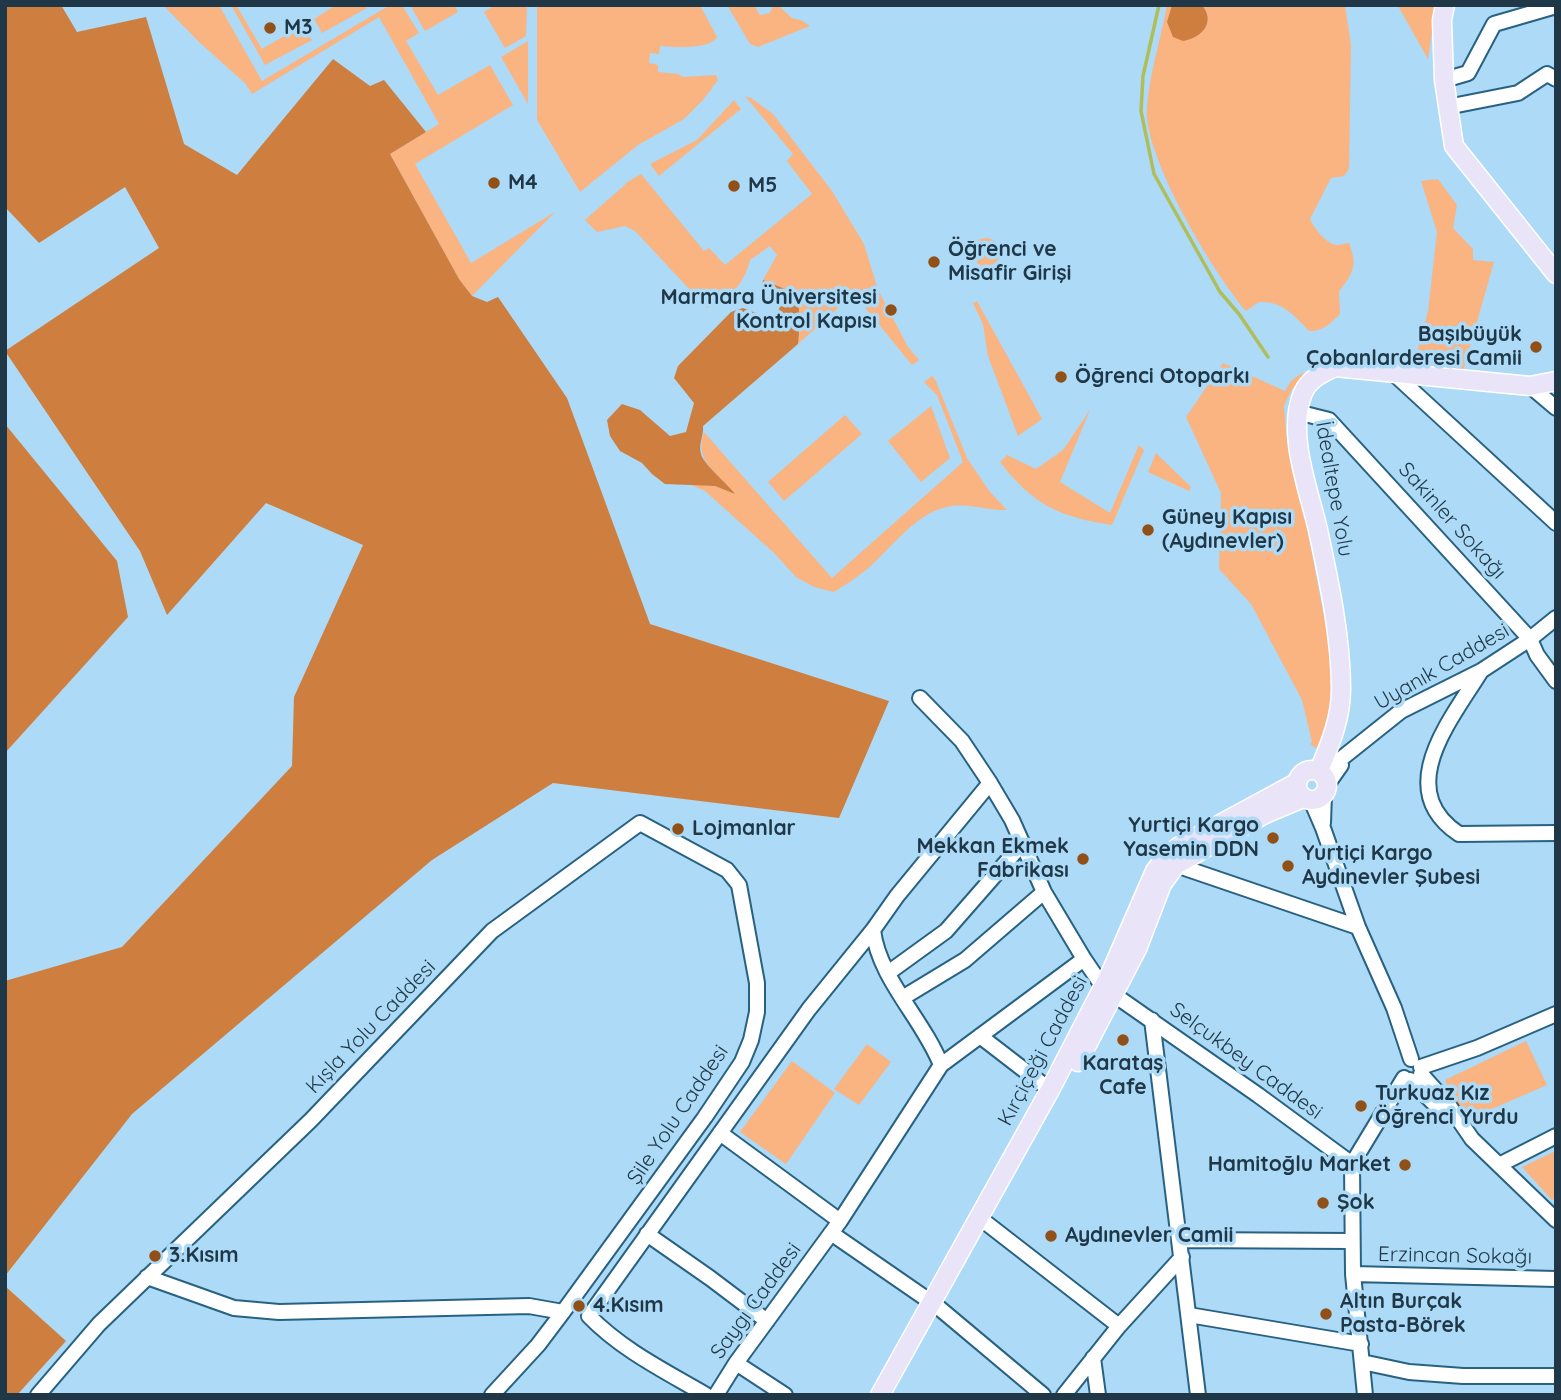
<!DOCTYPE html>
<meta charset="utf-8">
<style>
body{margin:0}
#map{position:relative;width:1561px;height:1400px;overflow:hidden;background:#acdaf7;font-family:Quicksand,sans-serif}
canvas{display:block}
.frame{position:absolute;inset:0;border:7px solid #1f3746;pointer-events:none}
</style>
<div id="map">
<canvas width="1561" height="1400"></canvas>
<div class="frame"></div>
</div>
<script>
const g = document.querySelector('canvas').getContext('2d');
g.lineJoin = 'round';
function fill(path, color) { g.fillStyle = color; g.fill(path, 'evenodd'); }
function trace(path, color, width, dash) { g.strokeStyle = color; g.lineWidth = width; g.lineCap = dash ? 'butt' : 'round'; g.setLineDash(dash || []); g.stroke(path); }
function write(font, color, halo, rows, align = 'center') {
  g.font = font + ' Quicksand,sans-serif'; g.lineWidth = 7; g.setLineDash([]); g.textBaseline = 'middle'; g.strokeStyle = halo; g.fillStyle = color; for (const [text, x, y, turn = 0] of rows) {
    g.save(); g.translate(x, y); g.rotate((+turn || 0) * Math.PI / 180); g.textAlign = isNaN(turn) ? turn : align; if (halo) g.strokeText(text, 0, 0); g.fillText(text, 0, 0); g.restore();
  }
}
fill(new Path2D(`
 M163,5H219L262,81L390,5H402L419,33L406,41L438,95L490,65L513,105L415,164L471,263L555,212L472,296L459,279L390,154L439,124L379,17L252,94L246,84L200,43Z
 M231,5H236L262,49L303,25L312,40L265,65Z
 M336,5H365L367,8L322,33L314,19Z
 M410,5H454L458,12L425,31Z
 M495,5H527L526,36L505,48L484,12Z
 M537,5H700L717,37C709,50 674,47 660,46L659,54L650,53L649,63L658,65V72L678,74L683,77L716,75L718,80L703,100L684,119L638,145L580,192L537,120Z
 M727,5H754L760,15L770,13L773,5H778L792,18L803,21L810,26L758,47L750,44Z
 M1167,5H1172L1168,22L1207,12L1202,5H1345L1351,46L1349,169L1344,176L1331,178L1310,219C1314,228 1326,244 1337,245C1341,245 1345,243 1349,243C1358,266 1353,274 1339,291L1340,314C1331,323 1322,332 1309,331C1294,315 1282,301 1259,302L1246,311C1214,274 1142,155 1147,106C1150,72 1161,38 1167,5Z
 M1398,5H1436L1428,59L1398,6Z
 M528,41V104L501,57Z
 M745,96L751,98L773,114L832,191L864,244L878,290L908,347L919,360L912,365L854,294L798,344L800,329L795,293L763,280L777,255L770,246L750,260C745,282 729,302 707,308L635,231L625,226L597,232L585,220L629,181L641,174L704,251L709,248L725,265L812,194L787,161L793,154Z
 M734,100L741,109L659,176L650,164L697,140Z
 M1438,179L1457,205L1453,228L1473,249V260L1494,262L1463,371L1413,366L1428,311L1437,232L1421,181Z
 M972 252a14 14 0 1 1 28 0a14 14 0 1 1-28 0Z
 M977,301L1042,419L1018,436L988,356L983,324L973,303Z
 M1363,351L1410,362L1405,369L1338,363L1302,380L1292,389L1284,406L1287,442L1305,516L1333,665L1335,691L1325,748H1316L1310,744L1312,742L1302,700L1251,604L1219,569L1221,493L1186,417L1223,363L1285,391L1291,381L1299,375Z
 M932,376L935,379L967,458L990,492L1007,510C988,511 967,502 947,507C914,514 891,549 866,570C856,578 845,585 834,592L814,587L796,577L774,553L705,491L690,484L715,486L733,493C717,470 694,463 704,432L832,578L963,462L937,395L924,382Z
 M931,406L950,458L921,482L888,441Z
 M1090,410L1060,482L1110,513L1139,445L1144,450L1112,525C1060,517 1033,505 1000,462L1007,455L1036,469L1063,450Z
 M845,415L862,434L784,501L768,482Z
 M1156,453L1191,487L1189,491L1148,472Z
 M1526,1041L1547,1085L1462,1122L1445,1080Z
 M867,1044L891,1062L859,1105L834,1089Z
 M792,1061L835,1093L786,1164L740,1132Z
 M1556,1151V1198L1552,1200L1522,1167Z`), '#fab481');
fill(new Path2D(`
 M5,5H61L77,32L146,17L184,144L237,175L333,59L370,86L384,80L426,132L390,154L459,279L472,296L487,302L498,297L567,398L650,624L889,701L839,818L553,783L432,860L132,1114L5,1276V981L122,947L292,766L294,697L363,545L266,503L167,615L140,551L5,351L159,248L125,187L39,243L5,207Z
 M1172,5H1202C1216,22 1202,38 1183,41L1173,37L1167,22Z
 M763,280L795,293C801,309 800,327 798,344L703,426C704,436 698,444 701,454C704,465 727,483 735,494L715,486L665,484L652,474L642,463L620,451L610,436L607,420L622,404L640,410L670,436L686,432L694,403L674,378L678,366L731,312L743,308L771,319L777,315L780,306L761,287Z
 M5,424L117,561L128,617L5,753Z
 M5,1286L66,1341L17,1395H5Z`), '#ce7e3e');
trace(new Path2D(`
 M1159,5L1143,76L1141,111L1154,174L1220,292L1239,314L1268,357
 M1547,657L1556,666`), '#afbe5a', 3.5);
const minor = new Path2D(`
 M1444,80L1468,73L1494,24L1556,6
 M1447,107L1518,93L1547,74L1556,79
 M1391,371L1556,523
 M1530,386L1556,408
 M1297,412L1329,420L1530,639L1537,655L1556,681
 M1481,671C1451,720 1392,789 1459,834L1556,833
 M920,698L962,741L990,783L1012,820L1044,892L1084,959L1103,987L1258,1095L1352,1164
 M1322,774L1401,711L1481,671L1530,639L1556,618
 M1327,785L1341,765
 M1311,800L1323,828L1358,927L1394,1008L1411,1059
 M1323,823L1324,794
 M1176,865L1358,927
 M888,973L946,931L1023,843
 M904,997L965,960L1044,892
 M1152,1020L1198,1395
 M980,1036L1050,1090
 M941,1065C923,1019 879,979 873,930L897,896L990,783
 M1421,1067L1477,1048L1556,1014
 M1421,1074L1448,1104L1472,1139L1556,1220
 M1410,1080L1448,1117
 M720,1133L840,1221
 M1499,1165L1556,1136
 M985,1222L1119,1326
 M831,1233L931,1302
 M647,1234L710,1278L767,1321
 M1180,1240L1352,1241
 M1353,1274L1556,1279
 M147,1277L234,1308L279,1312L529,1306L563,1312
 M938,1307L1043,1395
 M1189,1315L1361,1344
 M1093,1358L1098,1395
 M1362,1362L1409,1372L1463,1376H1556
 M736,1363L785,1395
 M38,1395L99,1324L311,1120L492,931L640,823L727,870L739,885L757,983V1012L751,1040L742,1062L705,1117L563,1312L538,1345L492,1395
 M706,1395C665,1371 622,1350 589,1316L809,1009L873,930
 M716,1395L736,1363L840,1221L941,1065L1084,959
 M1064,1395L1119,1326L1182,1257
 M1365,1395L1353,1274L1352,1164L1404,1078`);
const major = new Path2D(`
 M1445,5L1442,20L1444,80L1454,146L1556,274
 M1297 785a15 15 0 1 1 30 0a15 15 0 1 1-30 0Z
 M1319,771C1330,744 1341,719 1341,689C1341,637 1329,581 1318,530C1309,490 1286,433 1303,393C1309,379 1322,373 1335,367L1530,386L1556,381
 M1078,1062L1137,949L1162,884L1176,865L1265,814L1303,798
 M880,1395L1050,1090L1111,972L1155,871L1166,857L1178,847L1296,783`);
trace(minor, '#286282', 18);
trace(major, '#fff', 21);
trace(minor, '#fff', 14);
trace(major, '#e9e4f8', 18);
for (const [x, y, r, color] of [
 [270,28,7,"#905018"],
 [494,183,7,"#905018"],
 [734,186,7,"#905018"],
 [934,262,7,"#905018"],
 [891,310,7,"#905018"],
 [1536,347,7,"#905018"],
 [1061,377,7,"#905018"],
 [1148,530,7,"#905018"],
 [678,829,7,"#905018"],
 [1273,838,7,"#905018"],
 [1083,859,7,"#905018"],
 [1288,866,7,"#905018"],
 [1123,1040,7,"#905018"],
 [1361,1106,7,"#905018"],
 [1405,1165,7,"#905018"],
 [1323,1203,7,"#905018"],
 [1051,1236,7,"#905018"],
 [155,1256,7,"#905018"],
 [579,1306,7,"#905018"],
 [1326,1314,7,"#905018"]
]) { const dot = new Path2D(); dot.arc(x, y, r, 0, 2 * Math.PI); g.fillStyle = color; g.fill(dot); trace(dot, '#acdaf7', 2.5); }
write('bold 21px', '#1f3746', '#acdaf7', [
 ["M3",284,28],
 ["M4",508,183],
 ["M5",748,186],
 ["Öğrenci ve",948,250],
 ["Misafir Girişi",948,274],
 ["Marmara Üniversitesi",877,298,"right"],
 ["Kontrol Kapısı",877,322,"right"],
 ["Başıbüyük",1522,335,"right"],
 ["Çobanlarderesi Camii",1522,359,"right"],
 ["Öğrenci Otoparkı",1075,377],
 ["Güney Kapısı",1162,518],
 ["(Aydınevler)",1162,542],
 ["Yurtiçi Kargo",1259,826,"right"],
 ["Yasemin DDN",1259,850,"right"],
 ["Lojmanlar",692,829],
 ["Mekkan Ekmek",1069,847,"right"],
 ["Fabrikası",1069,871,"right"],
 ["Yurtiçi Kargo",1302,854],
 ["Aydınevler Şubesi",1302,878],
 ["Karataş",1123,1064,"center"],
 ["Cafe",1123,1088,"center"],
 ["Turkuaz Kız",1375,1094],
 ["Öğrenci Yurdu",1375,1118],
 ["Hamitoğlu Market",1391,1165,"right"],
 ["Şok",1337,1203],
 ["Aydınevler Camii",1065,1236],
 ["3.Kısım",169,1256],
 ["Altın Burçak",1340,1302],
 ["Pasta-Börek",1340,1326],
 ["4.Kısım",593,1306]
], 'left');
write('21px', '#1f3746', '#acdaf7', [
 ["İdealtepe Yolu",1334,489,80],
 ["Sakinler Sokağı",1452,521,48],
 ["Uyanık Caddesi",1442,667,-30],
 ["Kışla Yolu Caddesi",371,1027,-46],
 ["Kırçiçeği Caddesi",1043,1051,-62],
 ["Selçukbey Caddesi",1246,1061,36],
 ["Şile Yolu Caddesi",678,1115,-56],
 ["Erzincan Sokağı",1455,1256,1],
 ["Saygı Caddesi",756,1301,-54]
]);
</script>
